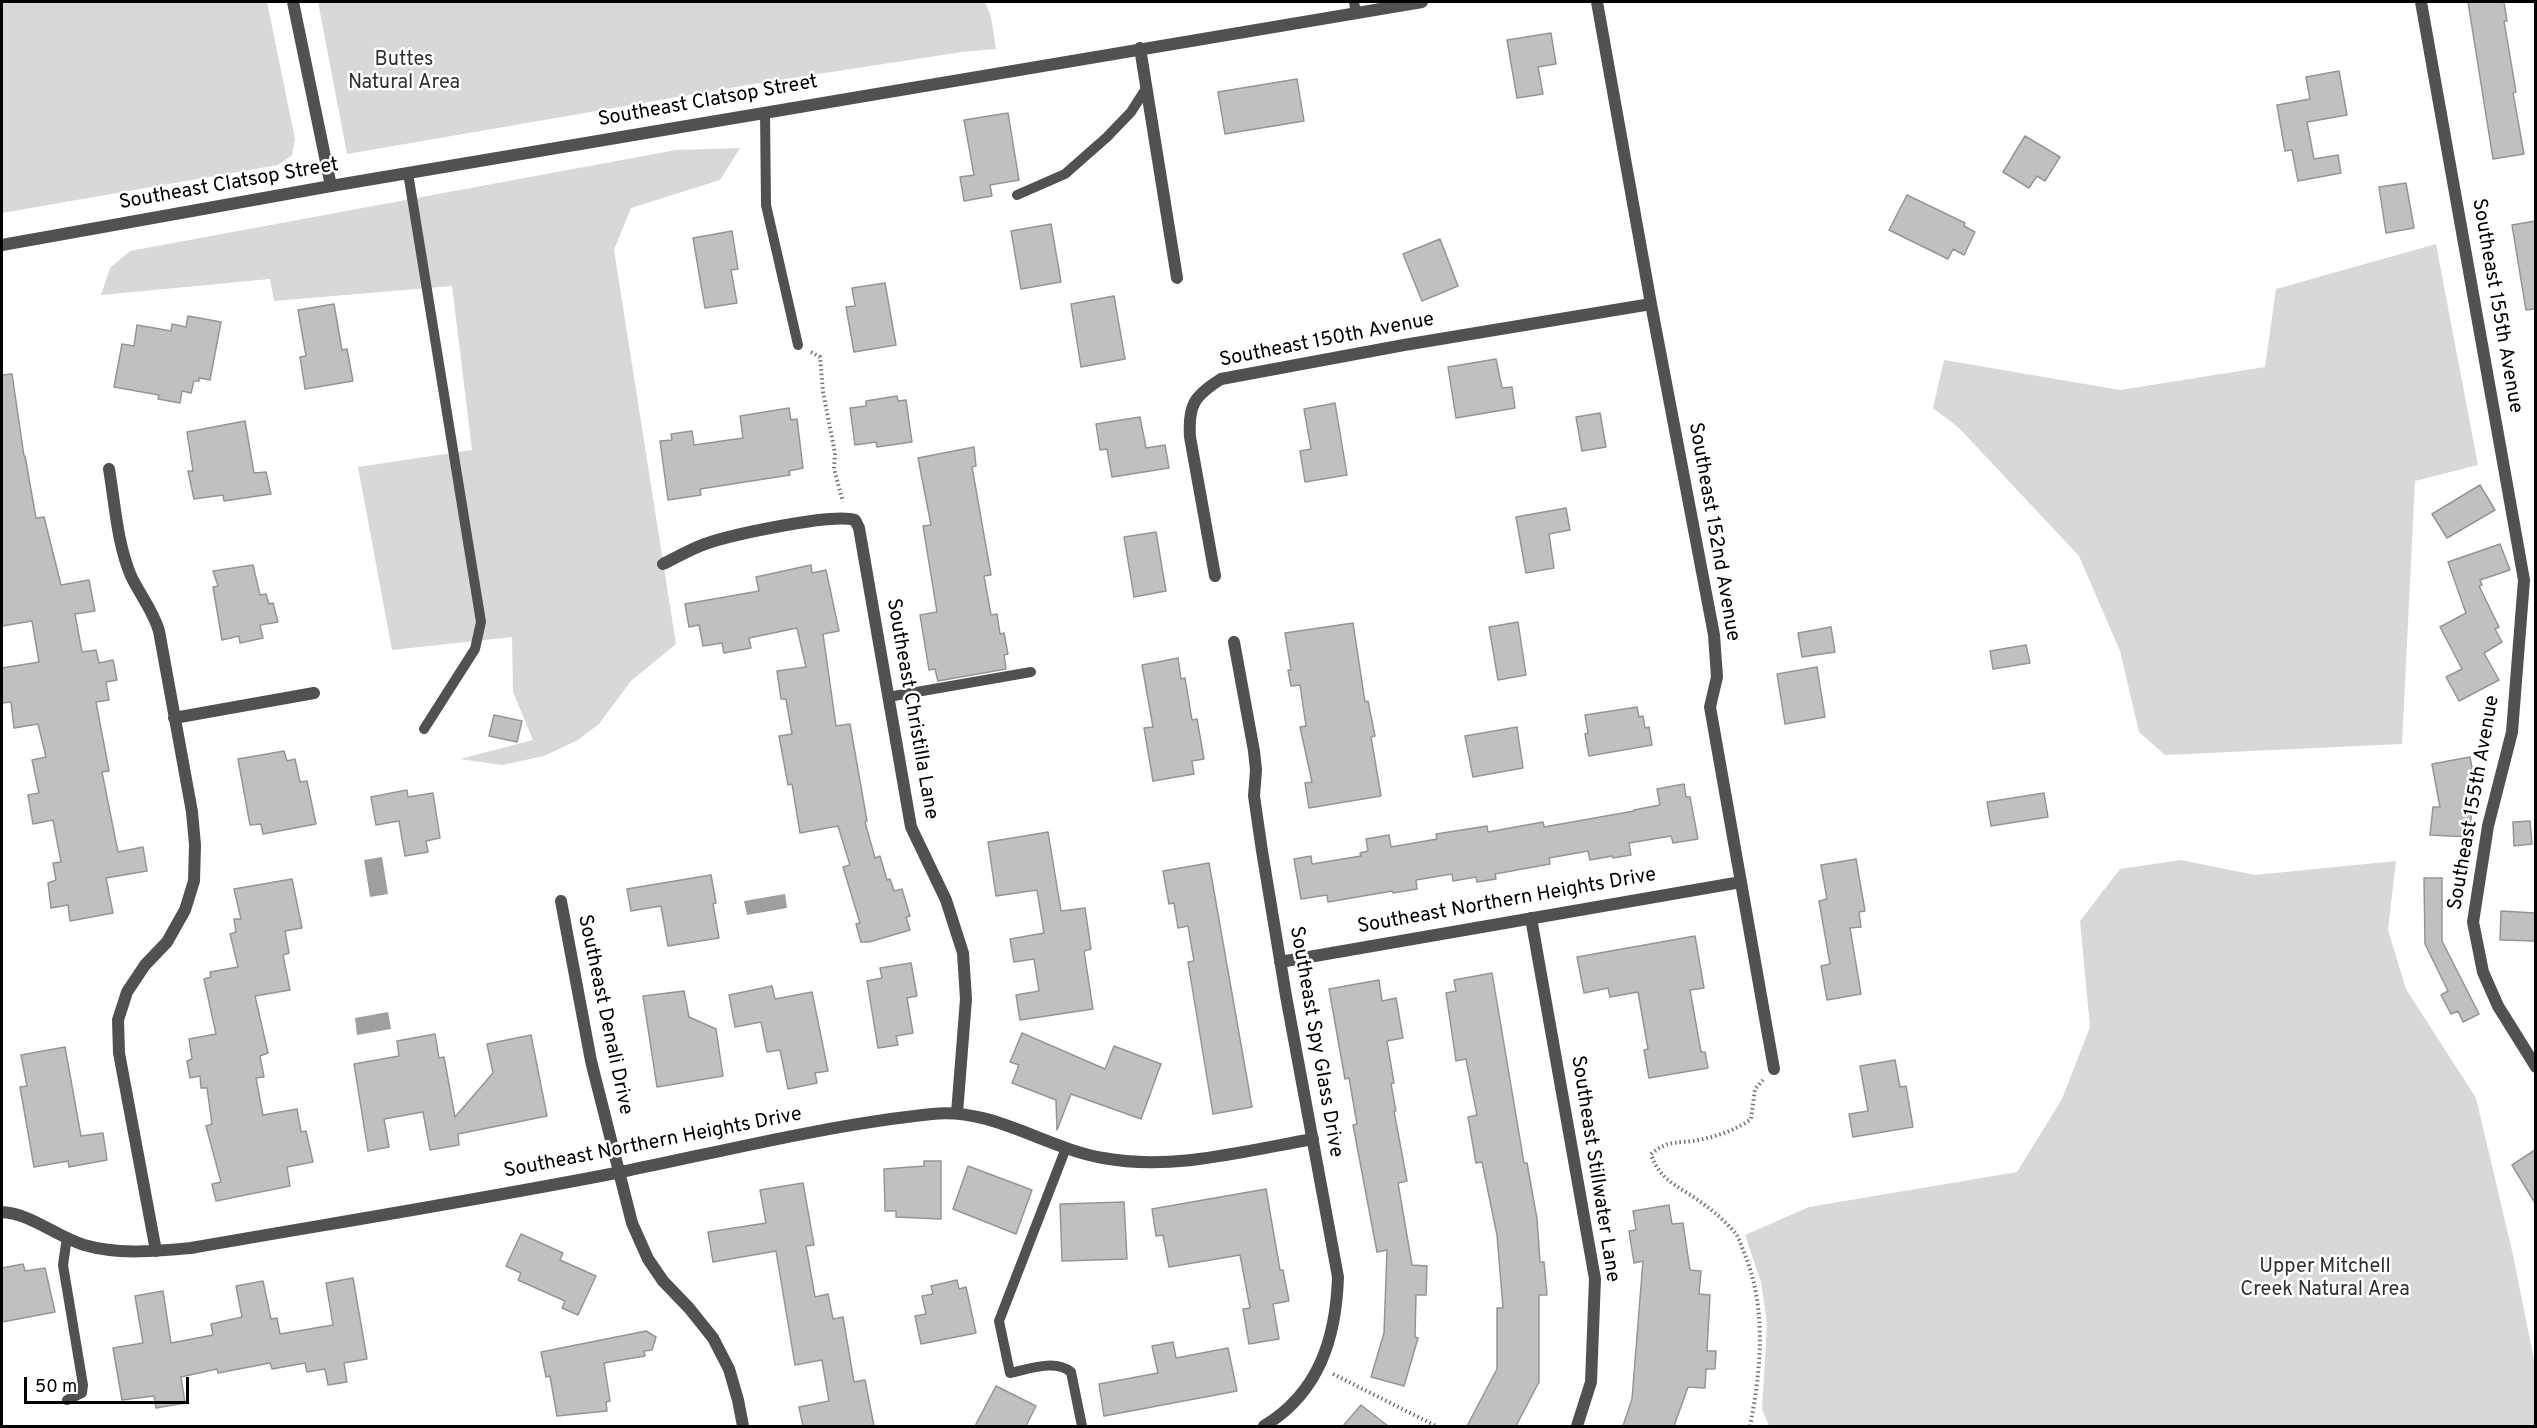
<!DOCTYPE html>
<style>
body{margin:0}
#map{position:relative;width:2537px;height:1428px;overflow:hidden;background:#fff;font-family:Overpass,sans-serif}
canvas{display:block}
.frame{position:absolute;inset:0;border:3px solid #000;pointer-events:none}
.scale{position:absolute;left:24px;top:1377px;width:165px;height:27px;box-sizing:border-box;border:3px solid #000;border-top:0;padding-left:8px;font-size:18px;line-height:21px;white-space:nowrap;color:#000;-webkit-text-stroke:4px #fff;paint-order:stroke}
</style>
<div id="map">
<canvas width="2537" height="1428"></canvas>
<div class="frame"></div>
<div class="scale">50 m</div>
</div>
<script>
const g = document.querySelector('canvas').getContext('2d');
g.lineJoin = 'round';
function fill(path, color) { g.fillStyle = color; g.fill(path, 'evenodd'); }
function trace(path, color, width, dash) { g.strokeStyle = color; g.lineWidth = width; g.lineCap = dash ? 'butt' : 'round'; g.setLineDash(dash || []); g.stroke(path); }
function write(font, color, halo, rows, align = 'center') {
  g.font = font + ' Overpass,sans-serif'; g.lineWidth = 5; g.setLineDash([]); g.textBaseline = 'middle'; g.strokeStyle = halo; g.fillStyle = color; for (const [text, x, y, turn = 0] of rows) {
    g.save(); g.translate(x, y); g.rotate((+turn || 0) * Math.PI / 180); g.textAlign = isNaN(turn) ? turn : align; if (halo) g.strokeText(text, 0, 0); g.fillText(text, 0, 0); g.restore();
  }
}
fill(new Path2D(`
 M2,2H267L295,139L292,155L278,165L2,213Z
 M318,2H985L991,17L996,49L962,52L753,84L347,154Z
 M740,148L720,180L631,208L614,250L676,644L631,681L599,724L578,740L544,756L502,765L460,759L533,740L513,692L512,637L392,650L358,467L472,450L452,286L274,301L270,279L101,295L110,268L130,251L676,150Z
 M2436,244L2478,465L2415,481L2402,744L2165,755L2139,732L2120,651L2079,556L1959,428L1933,408L1944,360L2120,390L2265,367L2276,289Z
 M2181,860L2255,875L2396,861L2388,930L2406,989L2476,1098L2513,1255L2535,1365V1426H1769L1762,1409L1767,1324L1761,1282L1745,1235L1809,1207L2017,1172L2062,1099L2090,1027L2080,921L2120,869Z`), '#d8d8d8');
fill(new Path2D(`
 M382,857L388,894L370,897L364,860Z
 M785,894L787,908L747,915L744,901Z
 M388,1012L391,1029L357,1035L355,1018Z`), '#9f9f9f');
const building = new Path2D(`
 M2468,2H2504L2507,21H2504L2516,92L2513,93L2524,154L2493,159Z
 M1551,33L1556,64L1538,67L1543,94L1517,98L1507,40Z
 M2339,71L2347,115L2307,122L2314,159L2338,155L2341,173L2298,181L2292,150L2285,151L2277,105L2310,99L2306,77Z
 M1297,79L1304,121L1225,134L1218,92Z
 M1008,113L1019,180L990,185L992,196L964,201L960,177L974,175L964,120Z
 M2025,136L2060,157L2045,181L2037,176L2029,188L2003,172Z
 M2406,183L2414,228L2386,233L2379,187Z
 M1907,195L1965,223L1964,226L1975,232L1964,255L1953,249L1948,259L1889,230Z
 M2535,221V309L2526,310L2512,225Z
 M1051,224L1061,282L1021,289L1011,231Z
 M732,231L738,269L731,270L737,303L705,308L693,238Z
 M1440,239L1458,286L1422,301L1403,254Z
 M885,283L896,345L854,352L846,307L855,306L852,288Z
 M1114,296L1125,359L1081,367L1071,304Z
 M334,304L342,350L347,349L353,381L305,389L300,357L306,356L298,310Z
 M188,316L221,322L210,380L199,378V381H194L191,393L182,391L180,403L158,399L159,395L114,387L122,344L134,346L137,325L171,331L172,324L186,327Z
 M1496,359L1502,388L1512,387L1515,408L1456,418L1448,367Z
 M12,374L24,456H25L36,518L44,517L61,585L89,580L95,611L75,614L82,652L96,650L99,663L113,660L117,680L106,682L109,700L96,702L109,771L102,772L118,852L143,847L147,871L106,878L113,913L70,921L68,905L51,908L48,883L56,880L53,863L61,862L53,820L33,824L28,795L39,793L32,760L46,757L38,724L14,728L11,702L2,703V668L39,662L32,621L2,626V375Z
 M897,396L898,401L906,400L912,442L877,447L876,442L855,445L850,408L866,406V401Z
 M1335,403L1347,475L1305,482L1300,451L1311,449L1304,409Z
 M789,408L791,420L797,419L803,468L789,471L790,475L700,489L701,495L668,500L660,441L672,440L671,434L692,431L694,445L743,438L740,416Z
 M1600,413L1606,447L1582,451L1576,417Z
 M1140,417L1146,448L1165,445L1169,468L1112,477L1107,449L1100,450L1096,424Z
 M245,421L254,473L266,472L271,494L224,501L223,495L194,499L188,471H193L187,432Z
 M974,447L976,466L972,467L991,575L984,576L991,615L997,614L1000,634L1004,633L1008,654L1004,655L1006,669L938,681L935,669L929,670L920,615L937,612L923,526L931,525L918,458Z
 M2480,485L2495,510L2447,538L2432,514Z
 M1566,508L1570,530L1549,534L1554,568L1526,573L1516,517Z
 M1156,532L1166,591L1134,597L1124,537Z
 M2500,544L2510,570L2480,580L2482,585L2479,586L2499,627L2495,629L2502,642L2484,653L2499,680L2459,701L2446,677L2462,669L2440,627L2466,613L2448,562Z
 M253,565L260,595L266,594L269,604L273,603L278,622L260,625L263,638L240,643L239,636L222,640L213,587L218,586L213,571Z
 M811,565L812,573L826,570L839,631L823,634L836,726L850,724L867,821L865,822L875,858L880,856L887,880L890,879L894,891L902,889L910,916L906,917L910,930L869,942H861L856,924L860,923L843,867L850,865L838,826L800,833L792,784L788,785L779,736L792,734L786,699H781L777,671L806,667L797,628L749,638L751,648L724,653L722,643L703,646L699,625L689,627L685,604L759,591L756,577Z
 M1518,622L1526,675L1498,680L1489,627Z
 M1353,623L1365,702L1368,701L1375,736L1371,737L1381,796L1309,808L1305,783L1312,782L1300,727L1306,726L1300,685L1291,686L1288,670H1291L1285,633Z
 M1831,627L1835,652L1802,657L1798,633Z
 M2026,645L2030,663L1993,669L1990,651Z
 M1178,658L1181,679L1185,678L1192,720L1197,719L1204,759L1192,761L1194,774L1153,781L1144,728L1153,727L1142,665Z
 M1817,667L1825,717L1785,724L1777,674Z
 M1637,707L1639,717L1643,716L1645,728L1649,727L1652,745L1589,756L1585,734L1588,733L1585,715Z
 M494,715L522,721L517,742L489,736Z
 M1517,727L1523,768L1473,777L1465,736Z
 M284,751L287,761L295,759L300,782L307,781L316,824L263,834L261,824L250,825L238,759Z
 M2470,757L2475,784H2473L2470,837L2430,835L2433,807H2440L2432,764Z
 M1684,784L1686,797H1690L1698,839L1673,843L1671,836L1629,843L1631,855L1613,858L1612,856L1590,860L1588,851L1549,858L1550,864L1495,874L1496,879L1477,882L1476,877L1453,881L1452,874L1416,880L1417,889L1393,893L1392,891L1328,902L1327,895L1301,899L1294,859L1311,856L1312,864L1361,856L1360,853L1368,851L1366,839L1389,835L1391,847L1437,839L1436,834L1487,826L1488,832L1543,822L1544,827L1634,811V810L1660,805L1657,789Z
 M407,790L408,797L433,793L440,838L426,841L428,852L405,856L399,821L376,825L371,797Z
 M2044,793L2048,817L1991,826L1987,802Z
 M2530,821L2532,844L2514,846L2513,822Z
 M1048,832L1061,911L1085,908L1091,949L1084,951L1093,1009L1020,1020L1016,995L1039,991L1034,959L1014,962L1010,939L1044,933L1037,890L996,896L988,842Z
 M1856,859L1865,911L1859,912L1861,927L1850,928L1861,994L1827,1000L1821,966L1830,964L1819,901L1827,899L1821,865Z
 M1209,863L1252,1107L1213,1114L1188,962L1194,961L1188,926L1178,928L1174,903L1169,904L1163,871Z
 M711,875L716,903L713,904L719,938L668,946L661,906L631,911L627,889Z
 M2424,878H2442V941L2479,1014L2463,1022L2458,1011L2451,1014L2441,995L2448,991L2425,944Z
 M292,879L302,928L285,931L289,953L283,955L290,990L255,996L268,1053L260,1056L264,1077L256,1078L263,1115L297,1109L301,1132L306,1131L313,1162L287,1167L290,1186L216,1201L212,1184L221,1182L206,1126L212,1124L207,1088H201L200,1076L190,1078L187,1061L192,1059L189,1039L216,1034L204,979L211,977L210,972L238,967L230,934L236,932L234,919H241L234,889Z
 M2501,911L2535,913V941L2500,940Z
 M1695,936L1704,988L1690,990L1701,1052H1705L1708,1068L1649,1078L1644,1050L1648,1049L1638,992L1610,997L1608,988L1584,993L1577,957Z
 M911,963L917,996L907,998L913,1033L896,1036L898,1045L878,1048L867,981L882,978L880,968Z
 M1492,973L1524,1163H1527L1537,1219L1540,1262H1544L1547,1295H1539V1382L1516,1426H1467L1497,1369V1308H1503L1497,1235L1482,1162L1476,1163L1468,1117L1477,1115L1470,1080L1466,1059L1456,1061L1446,993L1456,991L1454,980Z
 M1379,980L1382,1001L1396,998L1403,1038L1387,1041L1394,1083L1391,1084L1396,1111H1394L1407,1181L1398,1183L1412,1265L1427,1266L1426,1295H1416L1415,1337L1418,1338L1404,1386L1371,1377L1384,1333L1387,1250L1377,1252L1353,1125L1357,1124L1349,1078L1345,1079L1329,989Z
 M772,986L775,999L812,992L828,1071L815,1073L817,1083L788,1089L780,1050L767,1052L761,1022L735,1027L729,995Z
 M684,991L689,1017L716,1029L723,1076L657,1087L643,996Z
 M1022,1033L1105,1069L1114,1046L1161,1064L1141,1119L1071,1094L1057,1130L1056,1100L1012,1083L1019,1065L1010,1062Z
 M435,1034L439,1058L444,1057L455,1117L493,1073L487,1044L531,1035L547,1116L458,1134L459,1145L430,1150L423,1112L384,1119L389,1147L368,1151L354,1064L399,1056L397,1041Z
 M65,1047L81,1136L103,1133L107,1160L69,1167L68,1161L34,1167L20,1087L27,1086L21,1055Z
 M1895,1060L1900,1087L1906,1086L1913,1127L1853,1137L1849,1114L1868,1111L1860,1066Z
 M2535,1150V1203L2512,1165Z
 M924,1161H941V1219L896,1217V1211H885L884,1169L924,1166Z
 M968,1166L1032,1190L1016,1234L953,1209Z
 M803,1183L814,1245L806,1246L815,1297L828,1294L833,1319L843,1317L854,1382L865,1380L874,1426H803L799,1407L829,1401L822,1360L795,1365L776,1251L713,1262L708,1232L766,1223L760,1190Z
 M1266,1189L1280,1270H1283L1289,1301L1273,1304L1279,1339L1249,1344L1243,1309L1250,1308L1240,1255L1169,1267L1163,1235L1156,1236L1152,1209Z
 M1124,1202L1127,1259L1062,1261L1060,1204Z
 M1669,1205L1672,1224L1683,1223L1690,1270L1701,1271L1699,1294L1710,1295L1707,1351H1716L1715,1369H1706L1705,1388L1688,1387L1674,1426H1623L1632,1399L1643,1261L1634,1263L1629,1231L1636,1230L1633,1211Z
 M521,1234L563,1253L560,1260L596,1276L578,1315L562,1308L565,1301L518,1280L521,1273L506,1266Z
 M23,1264L25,1271L45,1268L55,1312L2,1322V1268Z
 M353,1278L367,1359L344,1363L347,1382L328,1385L325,1369L307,1372L305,1363L272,1369L270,1363L218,1373L217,1369L181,1377L185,1403L156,1408L154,1396L122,1400L113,1348L143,1343L135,1296L163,1291L171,1343L213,1335L211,1324L242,1317L236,1286L263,1281L271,1319L277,1318L280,1334L333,1325L326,1283Z
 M957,1280L959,1289L966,1287L976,1333L921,1344L915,1316L926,1314L922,1296L933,1294L931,1286Z
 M646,1331L656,1337L652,1350L644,1351L645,1356L604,1363L610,1401L606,1402L607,1411L557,1416L550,1376L546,1377L541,1352Z
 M1173,1342L1176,1358L1228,1348L1237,1391L1104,1416L1099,1384L1158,1373L1152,1346Z
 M996,1386L1036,1406L1026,1426H975Z
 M1361,1405L1388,1426H1343Z`);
fill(building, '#c0c0c0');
trace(building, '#959595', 1.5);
trace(new Path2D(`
 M811,352L820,357L823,392L835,453L834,469L843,502
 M1333,1374L1436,1426
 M1750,1426C1761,1371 1767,1309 1745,1255C1742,1248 1740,1240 1736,1234C1728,1224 1716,1213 1706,1206C1684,1188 1660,1183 1651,1154C1669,1139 1678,1144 1699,1140C1718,1136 1736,1130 1751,1119L1755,1089L1763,1080`), '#737373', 4, [1.5, 3]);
trace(new Path2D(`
 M1354,2L1356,13
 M765,112L766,205L798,345
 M408,173L481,622L475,649L424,729
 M1017,195L1065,174L1107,137L1131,112L1147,87
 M888,697L1031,672
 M1066,1148L999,1321L1010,1373C1029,1369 1055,1359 1071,1372L1082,1426
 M67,1400L82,1393L83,1385L63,1265L67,1237`), '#515151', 10);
trace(new Path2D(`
 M293,2L331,186
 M1597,2L1651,304L1714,635L1717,677L1710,707L1774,1069
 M2421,2L2524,580L2512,732L2488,826L2473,922L2483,972L2498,1006L2536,1067
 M1140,48L1177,278
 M109,469C115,504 117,543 131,576C140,595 153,610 159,631L192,812L195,845L194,881L185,910L167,942L145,965L127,992L118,1020L119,1053L156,1251
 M663,564C677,557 691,549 705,544C730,535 832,513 855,520L859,528L911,827L946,900L963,953L966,999L957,1113
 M1215,576L1190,437C1188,405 1194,396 1221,379L1404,345L1651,304
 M1234,642L1254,751L1256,770L1254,796L1262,851L1286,996L1338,1277C1336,1338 1319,1393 1264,1426
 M174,718L314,693
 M561,901L591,1061L632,1223L648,1259L663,1281L689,1308L713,1338L729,1369L738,1400L743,1426
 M1531,918L1595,1279L1591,1382L1577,1426
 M1280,962L1741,882
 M2,1212C32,1214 55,1236 84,1245C119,1255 155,1251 191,1248C334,1223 478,1200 621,1172C724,1151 827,1125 932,1114C992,1107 1045,1148 1103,1158C1172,1171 1245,1151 1313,1139`), '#515151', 12);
trace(new Path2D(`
 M2,245L331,186L1422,2`), '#515151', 12);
write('20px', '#2f2f2f', '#fff', [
 ["Buttes",404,61],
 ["Natural Area",404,84],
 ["Upper Mitchell",2325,1268],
 ["Creek Natural Area",2325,1291]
]);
write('20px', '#000', '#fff', [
 ["Southeast Clatsop Street",708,102,-10],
 ["Southeast Clatsop Street",229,185,-10],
 ["Southeast 155th Avenue",2496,306,80],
 ["Southeast 150th Avenue",1327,341,-11],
 ["Southeast 152nd Avenue",1713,532,80],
 ["Southeast Christilla Lane",911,709,80],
 ["Southeast 155th Avenue",2475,803,-80],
 ["Southeast Northern Heights Drive",1507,902,-10],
 ["Southeast Denali Drive",604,1015,78],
 ["Southeast Spy Glass Drive",1315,1042,80],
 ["Southeast Northern Heights Drive",653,1144,-11],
 ["Southeast Stillwater Lane",1594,1169,81]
]);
</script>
